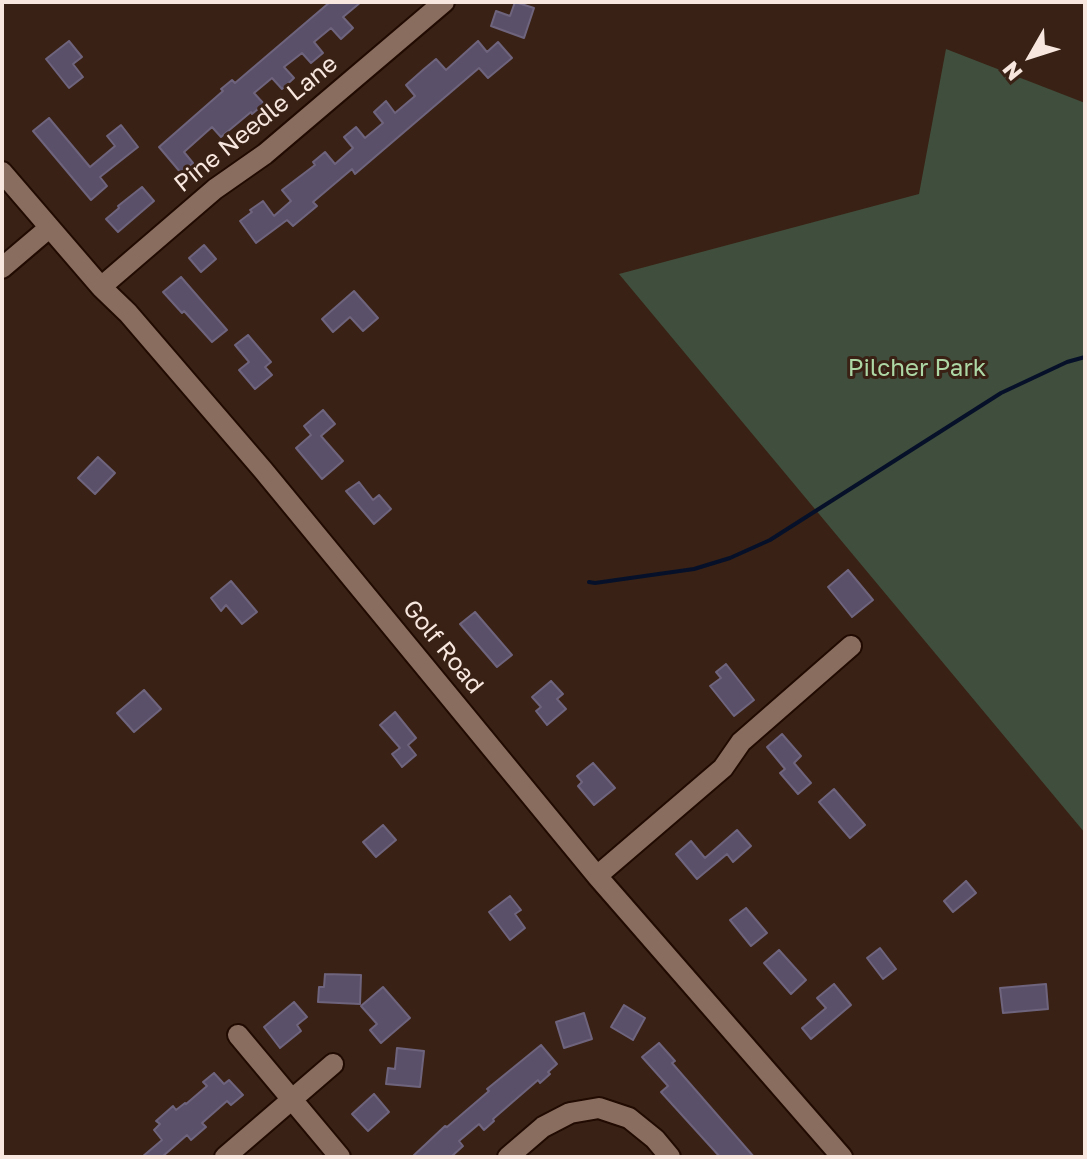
<!DOCTYPE html>
<html>
<head>
<meta charset="utf-8">
<style>
	body { margin:0 }
	#map { position:relative; width:1087px; height:1159px; overflow:hidden; background:#392215; font-family:"Golos Text",sans-serif }
	canvas { display:block }
	.frame { position:absolute; inset:0; border:4px solid #f8e7df; pointer-events:none }
	.north { position:absolute; left:991px; top:16px; width:80px; height:80px; -webkit-text-stroke:6px #392215; paint-order:stroke; rotate:231deg; font-size:22px; font-weight:700; line-height:32px; text-align:center; color:#f8e7df }
	.north::after { content:''; display:block; margin:auto; width:28px; height:36px; background:#f8e7df; clip-path:polygon(50% 0,100% 100%,50% 72%,0 100%) }
</style>
</head>
<body>
<div id="map">
<canvas width="1087" height="1159"></canvas>
<div class="frame"></div>
<div class="north">N</div>
</div>
<script>
const ctx = document.querySelector('canvas').getContext('2d');
ctx.lineJoin = 'round';
function paint(path, color) { ctx.fillStyle = color; ctx.fill(path, 'evenodd'); }
const shape = rows => new Path2D(rows.map(r => 'M' + r).join(''));
function trace(path, color, width, dash) { ctx.strokeStyle = color; ctx.lineWidth = width; ctx.lineCap = dash ? 'butt' : 'round'; ctx.setLineDash(dash || []); ctx.stroke(path); }
function write(font, color, halo, rows, align = 'center') {
  ctx.font = font + ' "Golos Text",sans-serif'; ctx.lineWidth = 6; ctx.setLineDash([]); ctx.textBaseline = 'middle'; ctx.strokeStyle = halo; ctx.fillStyle = color; for (const [text, x, y, turn = 0] of rows) {
    ctx.save(); ctx.translate(x, y); ctx.rotate((+turn || 0) * Math.PI / 180); ctx.textAlign = isNaN(turn) ? turn : align; if (halo) ctx.strokeText(text, 0, 0); ctx.fillText(text, 0, 0); ctx.restore();
  }
}
const green = shape([
	[946,49,1085,103,1085,833,619,274,919,194]
]);
const stream = shape([
	[589,582,595,583,694,569,730,558,770,540,1001,393,1067,362,1085,357]
]);
const building = shape([
	[330,2,361,2,343,17,353,28,341,39,331,28,314,42,323,53,311,63,302,53,284,67,294,78,282,89,272,78,254,93,264,104,252,114,251,112,221,137,212,127,184,152,193,163,181,173,159,147,223,91,221,89,232,80,235,83,330,2],
	[515,2,534,8,524,38,491,26,496,11,510,16,515,2],
	[69,41,82,57,73,64,83,77,69,88,46,59,69,41],
	[478,41,487,52,498,42,512,58,488,78,479,68,355,174,352,169,313,202,317,206,293,226,287,220,256,243,240,221,252,212,250,210,263,201,274,216,291,201,282,190,315,165,313,162,325,152,335,164,353,148,344,137,356,127,365,138,383,123,374,112,386,101,395,113,415,96,406,85,424,69,436,59,446,70,478,41],
	[49,118,90,167,115,146,107,136,121,125,138,147,100,177,107,186,91,200,33,131,49,118],
	[142,187,154,201,118,232,106,219,119,208,118,206,142,187],
	[204,245,216,259,201,272,189,258,204,245],
	[181,277,227,330,212,342,184,311,182,313,163,292,181,277],
	[354,291,378,318,363,331,350,317,333,332,322,319,354,291],
	[248,335,271,362,265,367,272,375,255,389,239,370,249,362,235,345,248,335],
	[323,410,335,424,321,436,343,461,322,479,296,448,311,435,304,426,323,410],
	[98,457,115,473,95,494,78,478,98,457],
	[359,482,373,500,379,495,391,509,374,524,346,491,359,482],
	[848,570,873,600,852,617,828,587,848,570],
	[231,581,257,612,242,624,226,605,221,611,211,598,231,581],
	[475,612,512,655,497,667,460,624,475,612],
	[726,664,754,700,734,716,710,686,721,678,716,672,726,664],
	[551,681,563,694,557,699,566,709,547,725,536,711,541,707,532,697,551,681],
	[144,690,161,709,134,732,117,713,144,690],
	[395,712,416,738,408,745,416,755,402,767,392,754,400,748,380,725,395,712],
	[782,734,801,756,794,763,811,783,798,794,780,773,785,769,767,747,782,734],
	[593,763,615,788,594,805,578,786,582,782,577,776,593,763],
	[834,789,865,825,850,838,819,802,834,789],
	[383,825,396,840,376,857,363,842,383,825],
	[737,830,751,846,733,862,727,854,697,879,676,854,691,841,705,858,737,830],
	[966,881,976,893,953,912,944,901,966,881],
	[510,896,521,910,515,914,525,928,510,940,489,912,510,896],
	[746,908,767,933,751,946,730,920,746,908],
	[880,948,896,969,883,979,867,958,880,948],
	[779,950,806,980,791,994,764,963,779,950],
	[325,974,361,975,360,1004,318,1002,319,987,324,987,325,974],
	[834,984,851,1005,811,1039,802,1028,826,1008,817,998,834,984],
	[1046,984,1048,1009,1003,1013,1000,988,1046,984],
	[383,987,410,1018,381,1043,370,1030,377,1024,361,1006,383,987],
	[294,1002,307,1017,297,1025,301,1031,280,1048,264,1027,294,1002],
	[624,1005,645,1018,633,1040,611,1027,624,1005],
	[584,1013,592,1039,564,1048,556,1022,584,1013],
	[659,1043,675,1061,672,1063,754,1157,720,1157,661,1092,668,1086,642,1057,659,1043],
	[541,1045,557,1064,548,1072,550,1074,540,1083,538,1080,493,1119,494,1121,484,1130,479,1124,459,1141,463,1146,451,1157,412,1157,445,1126,447,1127,489,1091,487,1089,541,1045],
	[397,1048,424,1051,420,1087,386,1084,388,1068,395,1069,397,1048],
	[214,1073,224,1084,229,1080,243,1095,231,1105,227,1101,202,1123,206,1127,191,1140,187,1135,162,1157,142,1157,162,1140,154,1130,160,1124,156,1121,173,1106,176,1110,185,1103,186,1104,207,1086,203,1082,214,1073],
	[374,1094,389,1112,368,1131,352,1114,374,1094]
]);
const minor = shape([
	[2,172,101,287,128,313,263,470,597,876,842,1157],
	[2,268,49,228],
	[101,287,215,189,265,154,444,2],
	[597,876,723,768,741,742,851,646],
	[238,1035,340,1157],
	[225,1157,333,1064],
	[508,1157,543,1127,570,1113,599,1108,629,1118,655,1139,670,1157]
]);
const streetNames = [
	["Pine Needle Lane",256,124,-39],
	["Golf Road",443,647,51]
];
const parkNames = [
	["Pilcher Park",917,368]
];
paint(green, '#404f3d');
trace(stream, '#061129', 4);
paint(building, '#5b5069');
trace(building, '#6f647e', 2);
trace(minor, '#200a01', 24);
trace(minor, '#896d5e', 20);
write('24px', '#f8e7df', '#392215', streetNames);
write('24px', '#add7a5', '#392215', parkNames);
</script>
</body>
</html>
